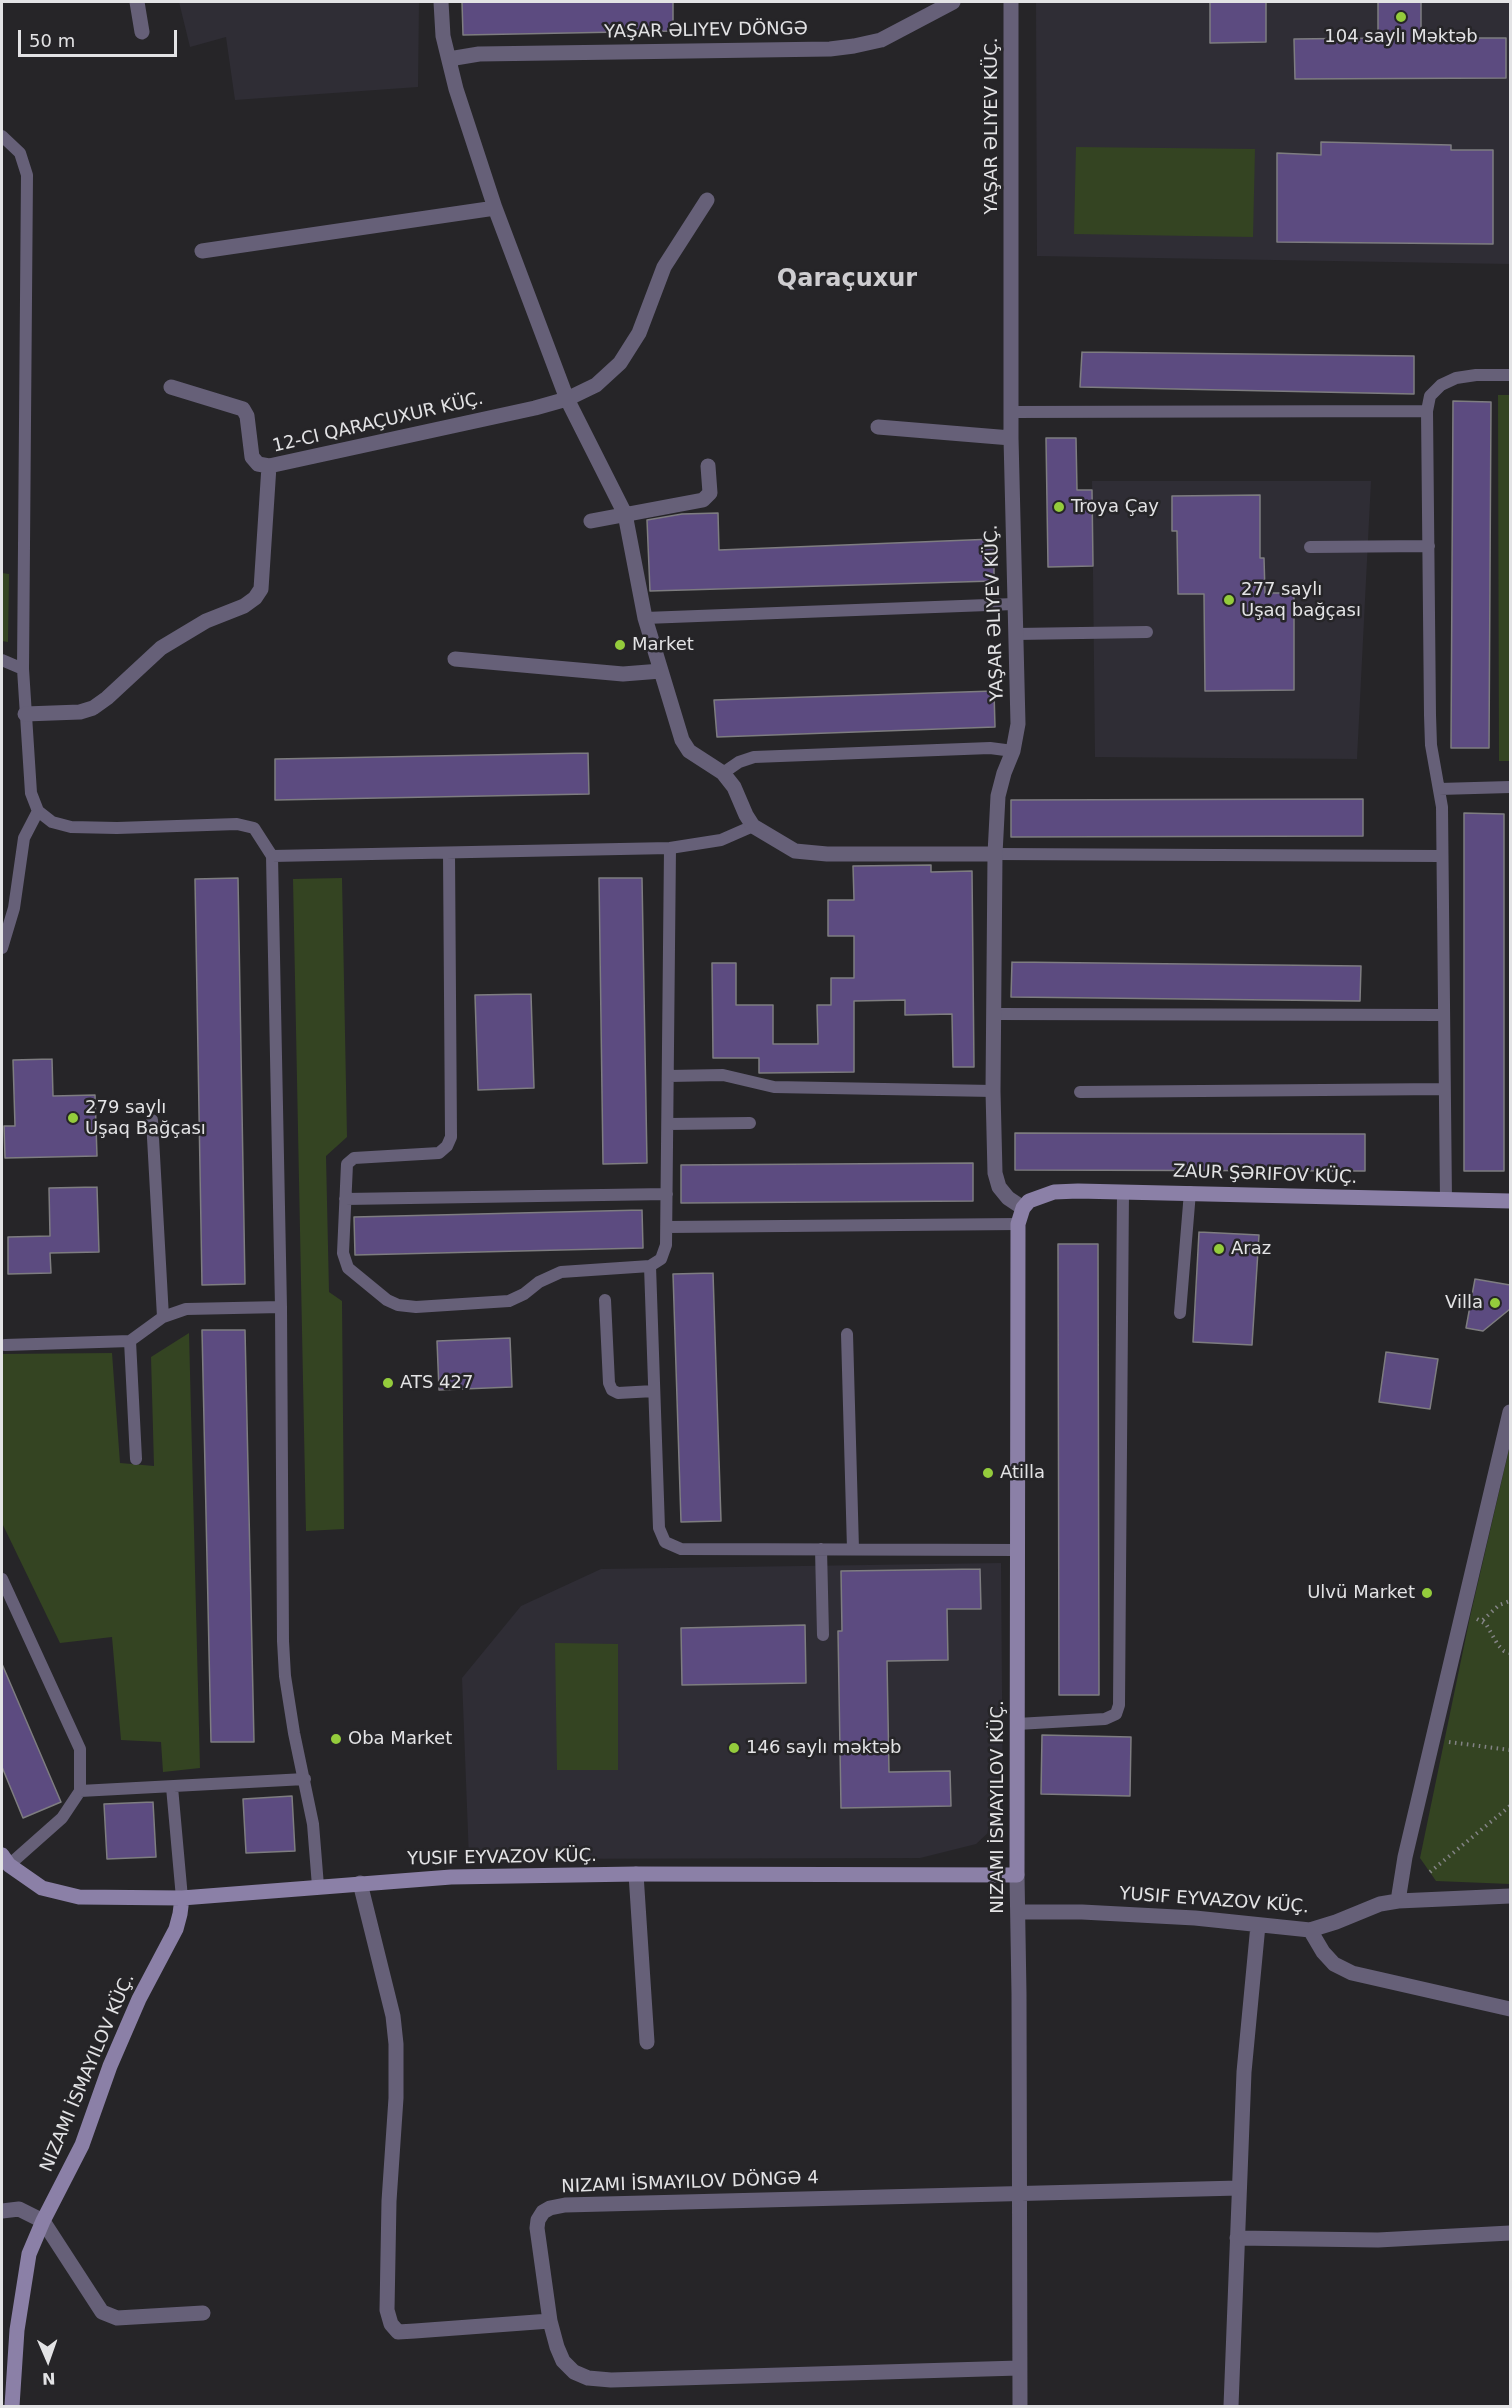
<!DOCTYPE html>
<html>
<head>
<meta charset="utf-8">
<style>
	body { margin:0 }
	#map { position:relative; width:1512px; height:2408px; overflow:hidden; background:#262528; font-family:"DejaVu Sans",sans-serif }
	canvas { display:block }
	.frame { position:absolute; inset:0; border:3px solid #e3e3e5; pointer-events:none }
	.north { position:absolute; left:18px; top:2330px; width:60px; height:60px; -webkit-text-stroke:4px #262528; paint-order:stroke; rotate:178deg; font-size:16px; font-weight:700; line-height:24px; text-align:center; color:#e3e3e5 }
	.north::after { content:''; display:block; margin:auto; width:21px; height:27px; background:#e3e3e5; clip-path:polygon(50% 0,100% 100%,50% 72%,0 100%) }
	.scale { position:absolute; left:18px; top:30px; width:159px; height:27px; box-sizing:border-box; border:3px solid #e3e3e5; border-top:0; padding-left:8px; font-size:18px; line-height:21px; white-space:nowrap; color:#e3e3e5; -webkit-text-stroke:4px #262528; paint-order:stroke }
</style>
</head>
<body>
<div id="map">
<canvas width="1512" height="2408"></canvas>
<div class="frame"></div>
<div class="north">N</div>
<div class="scale">50 m</div>
</div>
<script>
const ctx = document.querySelector('canvas').getContext('2d');
ctx.lineJoin = 'round';
function paint(path, color) { ctx.fillStyle = color; ctx.fill(path, 'evenodd'); }
const shape = rows => new Path2D(rows.map(r => 'M' + r).join(''));
function trace(path, color, width, dash) { ctx.strokeStyle = color; ctx.lineWidth = width; ctx.lineCap = dash ? 'butt' : 'round'; ctx.setLineDash(dash || []); ctx.stroke(path); }
function write(font, color, halo, rows, align = 'center') {
  ctx.font = font + ' "DejaVu Sans",sans-serif'; ctx.lineWidth = 5; ctx.setLineDash([]); ctx.textBaseline = 'middle'; ctx.strokeStyle = halo; ctx.fillStyle = color; for (const [text, x, y, turn = 0] of rows) {
    ctx.save(); ctx.translate(x, y); ctx.rotate((+turn || 0) * Math.PI / 180); ctx.textAlign = isNaN(turn) ? turn : align; if (halo) ctx.strokeText(text, 0, 0); ctx.fillText(text, 0, 0); ctx.restore();
  }
}
const built = shape([
	[179,2,419,2,418,87,235,100,226,37,190,47],
	[1036,2,1510,2,1510,264,1037,256],
	[1092,481,1371,481,1357,759,1095,757],
	[1001,1563,1003,1819,976,1844,920,1858,469,1859,462,1678,521,1606,601,1569]
]);
const green = shape([
	[1076,147,1255,149,1253,237,1074,234],
	[1498,395,1510,395,1510,761,1499,761],
	[2,573,9,574,8,642,2,641],
	[342,878,347,1137,326,1156,329,1292,342,1301,344,1529,306,1531,293,879],
	[189,1333,200,1768,163,1772,161,1742,121,1740,112,1637,60,1643,2,1523,2,1354,112,1353,120,1463,154,1466,151,1357],
	[1510,1445,1510,1884,1436,1881,1420,1858,1470,1617],
	[555,1643,618,1644,618,1770,557,1770]
]);
const building = shape([
	[462,2,673,2,673,31,463,35,462,2],
	[1210,2,1266,2,1266,42,1210,43,1210,2],
	[1378,2,1421,2,1421,38,1506,38,1506,78,1295,79,1294,39,1378,38,1378,2],
	[1321,142,1451,145,1451,150,1493,150,1493,244,1277,242,1277,153,1321,155,1321,142],
	[1082,352,1414,356,1414,394,1080,387,1082,352],
	[1453,401,1491,402,1489,748,1451,748,1453,401],
	[1046,438,1076,438,1077,490,1092,490,1093,566,1048,567,1046,438],
	[1260,495,1260,558,1264,558,1265,593,1294,593,1294,690,1205,691,1204,594,1178,594,1177,531,1172,531,1172,496,1260,495],
	[718,513,719,550,994,539,994,581,650,591,647,520,682,514,718,513],
	[994,691,995,727,717,737,714,700,994,691],
	[588,753,589,794,275,800,275,759,588,753],
	[1363,799,1363,836,1011,837,1011,800,1363,799],
	[1464,813,1504,814,1504,1171,1464,1171,1464,813],
	[931,865,931,872,972,871,974,1067,953,1067,952,1014,905,1015,905,1000,854,1001,854,1072,759,1073,759,1058,713,1058,712,963,736,963,736,1005,773,1005,773,1044,818,1044,817,1005,831,1005,831,978,854,978,854,936,828,936,828,900,854,900,853,866,931,865],
	[238,878,245,1284,202,1285,195,879,238,878],
	[599,878,642,878,647,1163,603,1164,599,878],
	[1012,962,1361,966,1360,1001,1011,997,1012,962],
	[531,994,534,1088,478,1090,475,995,531,994],
	[52,1059,53,1096,95,1095,97,1156,5,1158,4,1126,15,1126,13,1060,52,1059],
	[1015,1133,1365,1134,1365,1171,1015,1170,1015,1133],
	[973,1163,973,1201,681,1203,681,1165,973,1163],
	[97,1187,99,1252,50,1253,51,1273,8,1274,8,1237,50,1236,49,1188,97,1187],
	[642,1210,643,1248,355,1255,354,1217,642,1210],
	[1199,1232,1259,1235,1252,1345,1193,1342,1199,1232],
	[1058,1244,1098,1244,1099,1695,1059,1695,1058,1244],
	[713,1273,721,1521,681,1522,673,1274,713,1273],
	[1475,1279,1510,1285,1510,1309,1483,1331,1466,1328,1475,1279],
	[202,1330,245,1330,254,1742,211,1742,202,1330],
	[510,1338,512,1387,439,1390,437,1341,510,1338],
	[1386,1352,1438,1359,1430,1409,1379,1402,1386,1352],
	[980,1569,981,1609,947,1609,948,1660,887,1661,889,1772,950,1771,951,1806,841,1808,838,1631,842,1631,841,1571,980,1569],
	[805,1625,806,1683,682,1685,681,1628,805,1625],
	[2,1664,61,1802,23,1818,2,1767,2,1664],
	[1042,1735,1131,1737,1130,1796,1041,1794,1042,1735],
	[292,1796,295,1851,246,1853,243,1799,292,1796],
	[153,1802,156,1857,107,1859,104,1804,153,1802]
]);
const path = shape([
	[1477,1619,1486,1624,1498,1645,1504,1651,1510,1653],
	[1483,1620,1499,1605,1510,1601],
	[1449,1742,1510,1750],
	[1430,1872,1510,1806]
]);
const lane = shape([
	[2,136,20,153,27,175,23,669,31,793,38,811,52,822,71,827,117,828,237,824,254,828,272,856,670,848,721,840,753,826],
	[1427,411,1430,715,1431,745,1442,807,1446,1201],
	[1011,412,1427,411,1430,396,1441,385,1456,378,1476,375,1510,375],
	[1310,547,1429,546],
	[645,618,1014,604],
	[1016,634,1147,632],
	[2,660,23,669],
	[723,773,739,762,754,757,990,748,1013,751],
	[1439,789,1510,787],
	[670,848,666,1245,661,1259,650,1266,659,1528,665,1542,681,1549,1019,1550],
	[449,853,451,1137,447,1146,439,1153,354,1158,347,1164,343,1253,348,1268,387,1300,398,1305,416,1307,509,1301,524,1294,539,1282,561,1272,650,1266],
	[995,854,1441,856],
	[272,856,281,1307,283,1641,285,1676,294,1733,313,1824,318,1886],
	[2,948,14,908,24,838,38,811],
	[995,1014,1443,1015],
	[669,1076,723,1075,774,1087,993,1091],
	[1080,1092,1444,1089],
	[152,1120,163,1317],
	[669,1124,750,1123],
	[345,1199,667,1194],
	[667,1227,1018,1224],
	[605,1300,609,1383,612,1390,618,1393,654,1391],
	[1180,1313,1190,1192],
	[847,1334,853,1549],
	[130,1341,136,1459],
	[5,1345,130,1341,163,1317,186,1309,281,1307],
	[821,1549,823,1635],
	[2,1579,80,1749,80,1791,62,1818,9,1865],
	[1017,1724,1105,1719,1116,1714,1119,1705,1123,1191],
	[172,1787,182,1898],
	[80,1791,305,1779]
]);
const street = shape([
	[137,2,142,32],
	[441,2,443,36,456,89,495,208,567,399,625,514,645,618,682,740,689,751,723,773,734,787,746,815,753,826,795,851,827,854,995,854],
	[1011,2,1011,438,1018,724,1013,751,1004,773,998,796,995,854,993,1091,995,1173,999,1187,1008,1198,1023,1208],
	[449,59,479,54,830,49,854,46,881,40,953,2],
	[202,251,495,208],
	[171,387,243,409,247,416,252,457,258,464,269,466],
	[878,427,1011,438],
	[591,521,703,500,710,493,708,466],
	[455,659,623,674,661,671],
	[25,714,80,712,93,708,107,698,161,648,206,621,244,606,255,598,261,589,269,466,535,408,567,399,596,385,620,363,639,333,664,267,707,200],
	[636,1874,647,2042],
	[1017,1875,1019,1994,1020,2406],
	[360,1883,393,2016,396,2044,396,2098,389,2201,387,2310,391,2324,398,2332,415,2331,550,2321],
	[1398,1901,1405,1857,1510,1412],
	[1018,1912,1082,1912,1195,1918,1310,1930,1336,1922,1380,1904,1398,1901,1510,1896],
	[1310,1930,1323,1952,1334,1964,1352,1973,1510,2009],
	[2,2211,19,2209,43,2221,102,2312,117,2318,203,2313],
	[1237,2238,1378,2240,1510,2233],
	[1019,2368,611,2380,588,2378,574,2372,563,2361,557,2347,550,2321,537,2228,538,2220,543,2212,550,2208,565,2205,1239,2188],
	[1231,2406,1244,2072,1258,1925]
]);
const secondary = shape([
	[2,1855,9,1865,42,1888,79,1897,182,1898,451,1877,636,1874,1017,1875,1018,1224,1023,1208,1029,1201,1054,1192,1078,1191,1510,1201],
	[12,2406,17,2330,29,2254,43,2221,82,2145,110,2066,139,1999,176,1929,180,1914,182,1898]
]);
const markers = [
	[1401,17,6,"#94cc3c"],
	[1059,507,6,"#94cc3c"],
	[1229,600,6,"#94cc3c"],
	[620,645,6,"#94cc3c"],
	[73,1118,6,"#94cc3c"],
	[1219,1249,6,"#94cc3c"],
	[1495,1303,6,"#94cc3c"],
	[388,1383,6,"#94cc3c"],
	[988,1473,6,"#94cc3c"],
	[1427,1593,6,"#94cc3c"],
	[336,1739,6,"#94cc3c"],
	[734,1748,6,"#94cc3c"]
];
const streetNames = [
	["YAŞAR ƏLIYEV DÖNGƏ",706,31,-1],
	["YAŞAR ƏLIYEV KÜÇ.",992,126,-90],
	["12-CI QARAÇUXUR KÜÇ.",378,423,-13],
	["YAŞAR ƏLIYEV KÜÇ.",995,613,-92],
	["ZAUR ŞƏRIFOV KÜÇ.",1265,1175,2],
	["NIZAMI İSMAYILOV KÜÇ.",998,1807,-90],
	["YUSIF EYVAZOV KÜÇ.",502,1858,-1],
	["YUSIF EYVAZOV KÜÇ.",1214,1901,4],
	["NIZAMI İSMAYILOV KÜÇ.",88,2073,-67],
	["NIZAMI İSMAYILOV DÖNGƏ 4",690,2183,-2]
];
const poiNames = [
	["104 saylı Məktəb",1401,37,"center"],
	["Troya Çay",1071,507],
	["277 saylı",1241,590],
	["Uşaq bağçası",1241,611],
	["Market",632,645],
	["279 saylı",85,1108],
	["Uşaq Bağçası",85,1129],
	["Araz",1231,1249],
	["Villa",1483,1303,"right"],
	["ATS 427",400,1383],
	["Atilla",1000,1473],
	["Ulvü Market",1415,1593,"right"],
	["Oba Market",348,1739],
	["146 saylı məktəb",746,1748]
];
const districtNames = [
	["Qaraçuxur",847,280]
];
paint(built, '#2f2d35');
paint(green, '#344422');
paint(building, '#5c4b80');
trace(building, '#7e7d80', 1.5);
trace(path, '#838385', 4, [1.5, 4.5]);
trace(lane, '#666078', 12);
trace(street, '#666078', 15);
trace(secondary, '#8b80a7', 15);
for (const [x, y, r, color] of markers) { const dot = new Path2D(); dot.arc(x, y, r, 0, 2 * Math.PI); ctx.fillStyle = color; ctx.fill(dot); trace(dot, '#262528', 2); }
write('18px', '#e3e3e5', '#262528', streetNames);
write('18px', '#e3e3e5', '#262528', poiNames, 'left');
write('bold 24px', '#cecdd0', '#262528', districtNames);
</script>
</body>
</html>
